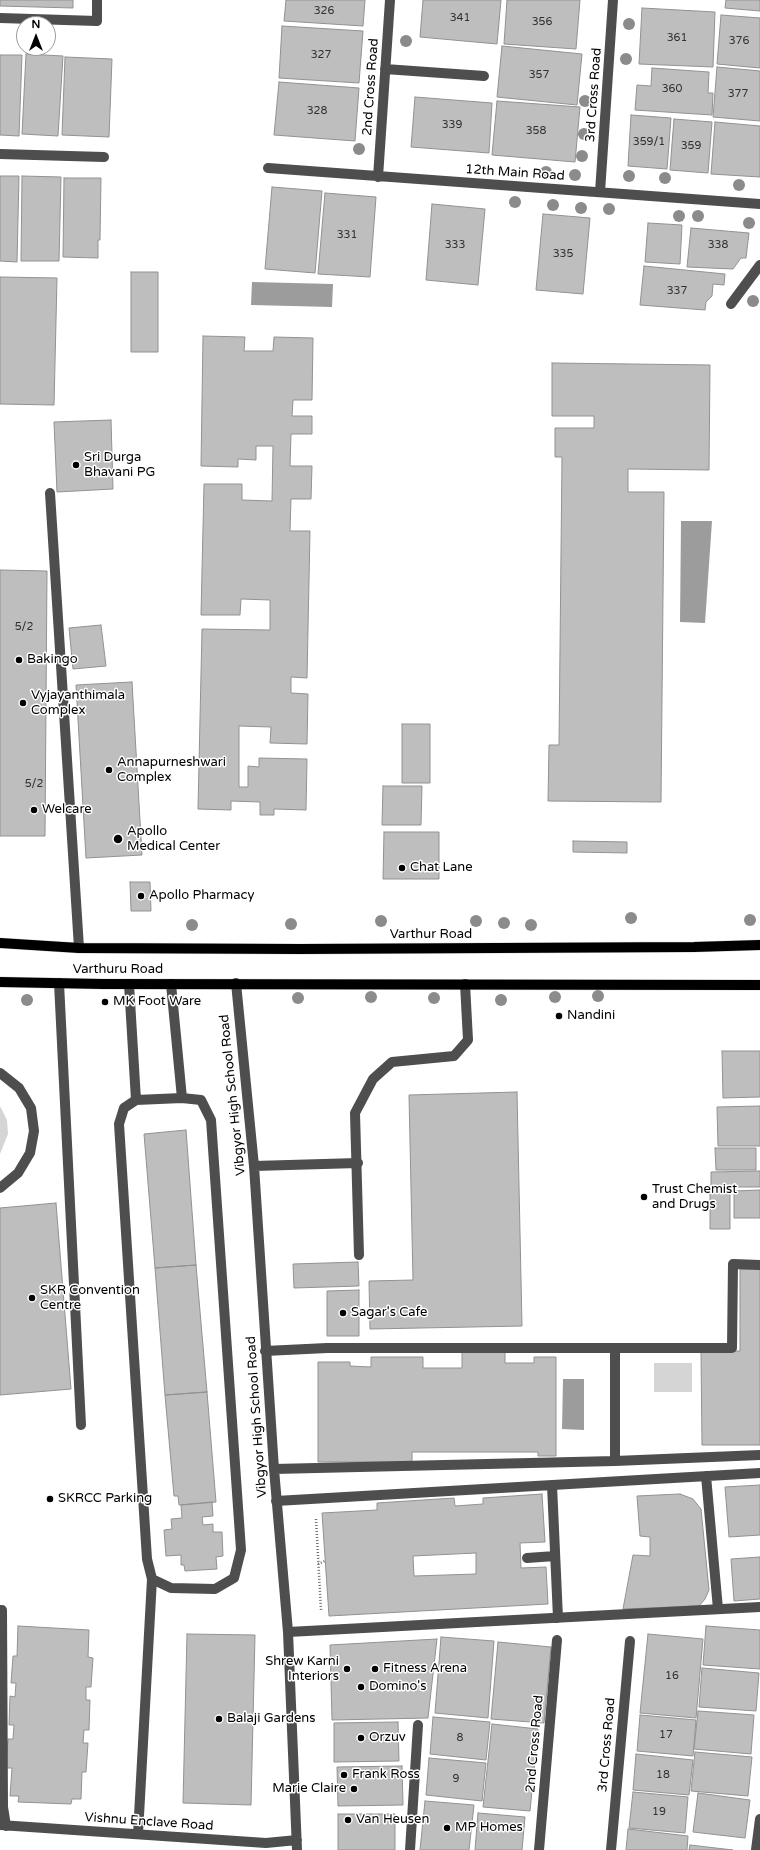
<!DOCTYPE html>
<html>
<head>
<meta charset="utf-8">
<style>
	body { margin:0 }
	#map { position:relative; width:760px; height:1850px; overflow:hidden; background:#fff; font-family:"Varela Round",sans-serif }
	canvas { display:block }
	.north { position:absolute; left:16px; top:16px; width:40px; height:40px; box-sizing:border-box; background:#fff; border:1px solid #999; border-radius:50%; rotate:0deg; font-size:11px; font-weight:700; line-height:16px; text-align:center; color:#000 }
	.north::after { content:''; display:block; margin:auto; width:14px; height:18px; background:#000; clip-path:polygon(50% 0,100% 100%,50% 72%,0 100%) }
</style>
</head>
<body>
<div id="map">
<canvas width="760" height="1850"></canvas>
<div class="north">N</div>
</div>
<script>
const ctx = document.querySelector('canvas').getContext('2d');
ctx.lineJoin = 'round';
function paint(path, color) { ctx.fillStyle = color; ctx.fill(path, 'evenodd'); }
const shape = rows => new Path2D(rows.map(r => 'M' + r).join(''));
function trace(path, color, width, dash) { ctx.strokeStyle = color; ctx.lineWidth = width; ctx.lineCap = dash ? 'butt' : 'round'; ctx.setLineDash(dash || []); ctx.stroke(path); }
function write(font, color, halo, rows, align = 'center') {
  ctx.font = font + ' "Varela Round",sans-serif'; ctx.lineWidth = 3; ctx.setLineDash([]); ctx.textBaseline = 'middle'; ctx.strokeStyle = halo; ctx.fillStyle = color; for (const [text, x, y, turn = 0] of rows) {
    ctx.save(); ctx.translate(x, y); ctx.rotate((+turn || 0) * Math.PI / 180); ctx.textAlign = isNaN(turn) ? turn : align; if (halo) ctx.strokeText(text, 0, 0); ctx.fillText(text, 0, 0); ctx.restore();
  }
}
const green = shape([
	[0,1106,7,1120,8,1134,0,1154],
	[654,1363,692,1363,692,1392,654,1392]
]);
const water = shape([
	[252,282,333,284,332,307,251,305],
	[681,521,712,521,705,623,680,622],
	[563,1379,584,1379,584,1430,562,1429]
]);
const building = shape([
	[0,0,73,0,73,8,0,6,0,0],
	[286,0,365,0,363,26,284,21,286,0],
	[423,0,501,0,497,44,420,37,423,0],
	[507,0,580,0,576,49,504,44,507,0],
	[726,0,760,0,760,11,725,8,726,0],
	[642,8,715,12,713,67,639,64,642,8],
	[721,15,760,18,760,68,717,64,721,15],
	[282,26,363,31,359,83,279,78,282,26],
	[502,46,582,54,577,105,497,97,502,46],
	[26,54,63,56,58,136,22,134,26,54],
	[0,55,22,55,19,136,0,135,0,55],
	[65,57,112,59,109,137,62,135,65,57],
	[717,67,760,71,760,121,713,117,717,67],
	[652,68,709,72,708,93,713,93,712,115,635,110,637,85,651,86,652,68],
	[279,82,359,88,355,141,274,135,279,82],
	[415,97,492,103,489,153,411,147,415,97],
	[497,101,580,107,575,162,492,155,497,101],
	[631,115,671,118,667,169,628,166,631,115],
	[674,119,712,122,708,173,670,170,674,119],
	[715,122,760,126,760,177,711,174,715,122],
	[0,176,19,176,17,262,0,261,0,176],
	[22,176,61,177,59,261,21,261,22,176],
	[64,178,101,178,100,240,98,240,98,258,63,257,64,178],
	[272,187,322,191,315,273,265,269,272,187],
	[325,193,376,197,370,277,318,274,325,193],
	[432,204,485,209,478,285,426,280,432,204],
	[543,214,590,218,583,294,536,290,543,214],
	[648,223,682,225,680,264,645,262,648,223],
	[691,228,749,233,746,258,741,258,733,269,687,267,691,228],
	[644,266,725,274,724,285,713,284,712,296,706,302,705,310,640,305,644,266],
	[131,272,158,272,158,352,131,352,131,272],
	[0,277,57,278,54,405,0,404,0,277],
	[203,336,245,337,244,351,273,351,274,337,313,338,312,400,293,400,292,416,312,416,312,434,291,434,290,466,312,466,311,499,291,499,290,531,310,531,307,678,291,677,291,693,308,694,307,744,270,743,271,727,239,726,239,787,248,787,248,766,259,767,259,758,307,759,306,810,274,809,274,815,260,815,260,802,231,801,231,810,198,809,202,629,270,630,270,600,241,599,240,615,201,615,204,484,242,484,242,500,272,501,273,446,256,446,256,460,238,459,238,467,201,466,203,336],
	[552,363,710,365,709,470,628,469,628,492,664,492,661,802,548,801,549,745,559,745,562,457,555,457,555,428,594,428,594,416,552,416,552,363],
	[111,420,113,489,57,492,54,422,111,420],
	[0,570,47,571,45,836,0,836,0,570],
	[101,625,106,666,73,669,69,628,101,625],
	[132,682,142,855,86,858,76,685,132,682],
	[402,724,430,724,430,783,402,783,402,724],
	[383,786,422,786,421,825,382,825,383,786],
	[384,832,439,832,439,879,383,879,384,832],
	[573,841,627,842,627,853,573,852,573,841],
	[130,882,150,882,151,911,131,911,130,882],
	[722,1051,760,1051,760,1097,723,1098,722,1051],
	[517,1092,522,1326,370,1329,369,1281,413,1280,409,1095,517,1092],
	[760,1106,760,1146,718,1146,717,1107,760,1106],
	[186,1130,196,1265,155,1268,144,1134,186,1130],
	[715,1148,756,1148,756,1170,716,1170,715,1148],
	[760,1171,760,1187,711,1187,711,1172,760,1171],
	[710,1188,730,1188,730,1229,710,1229,710,1188],
	[760,1190,760,1218,734,1218,734,1191,760,1190],
	[56,1203,71,1389,0,1395,0,1208,56,1203],
	[358,1262,359,1286,294,1288,293,1264,358,1262],
	[196,1265,207,1392,165,1395,155,1268,196,1265],
	[740,1269,760,1269,760,1445,702,1445,701,1351,740,1351,740,1269],
	[359,1290,359,1336,327,1336,327,1291,359,1290],
	[462,1352,505,1352,505,1363,534,1363,534,1357,556,1357,556,1456,538,1456,538,1452,412,1452,412,1462,318,1462,318,1362,350,1362,350,1366,371,1367,371,1357,423,1357,423,1368,462,1368,462,1352],
	[207,1392,216,1502,179,1505,178,1496,174,1496,165,1395,207,1392],
	[760,1485,760,1535,729,1537,725,1487,760,1485],
	[542,1494,545,1542,520,1543,521,1568,546,1567,548,1604,329,1616,322,1513,377,1510,377,1503,454,1498,455,1506,483,1504,483,1498,542,1494],
	[476,1553,476,1574,414,1576,413,1556,476,1553],
	[680,1494,693,1499,701,1509,709,1590,705,1599,699,1606,623,1609,633,1555,650,1556,650,1537,640,1536,637,1496,680,1494],
	[212,1502,213,1516,202,1517,203,1525,213,1524,213,1532,222,1532,223,1556,216,1557,217,1569,185,1571,184,1565,181,1565,181,1555,166,1556,164,1530,172,1529,171,1519,182,1518,181,1505,212,1502],
	[760,1557,760,1599,734,1601,731,1559,760,1557],
	[18,1626,89,1630,88,1657,93,1658,91,1687,86,1687,86,1700,90,1700,89,1730,84,1730,83,1743,88,1743,86,1772,82,1772,81,1799,72,1799,71,1804,18,1802,19,1796,10,1796,12,1768,6,1768,8,1739,13,1739,14,1725,9,1725,10,1696,15,1697,16,1683,11,1683,13,1656,17,1656,18,1626],
	[706,1626,760,1630,760,1669,703,1665,706,1626],
	[187,1634,255,1635,251,1805,183,1803,187,1634],
	[648,1634,703,1639,696,1718,640,1713,648,1634],
	[441,1637,494,1641,488,1718,435,1713,441,1637],
	[437,1639,428,1718,332,1720,330,1645,437,1639],
	[498,1642,551,1647,544,1723,491,1719,498,1642],
	[702,1668,759,1673,756,1711,699,1707,702,1668],
	[698,1711,754,1715,751,1754,694,1749,698,1711],
	[640,1715,696,1720,693,1756,637,1751,640,1715],
	[433,1717,490,1722,486,1760,430,1754,433,1717],
	[398,1722,399,1761,334,1762,334,1723,398,1722],
	[492,1724,538,1729,530,1811,483,1807,492,1724],
	[695,1752,752,1757,748,1796,691,1791,695,1752],
	[636,1754,693,1760,689,1795,633,1790,636,1754],
	[429,1758,486,1763,482,1801,426,1795,429,1758],
	[402,1766,403,1805,338,1806,337,1767,402,1766],
	[633,1792,688,1797,685,1833,629,1828,633,1792],
	[698,1793,750,1800,745,1838,693,1832,698,1793],
	[425,1801,474,1805,469,1850,420,1850,425,1801],
	[478,1813,525,1817,522,1850,475,1850,478,1813],
	[338,1814,395,1814,395,1850,338,1850,338,1814],
	[628,1829,688,1836,687,1850,626,1850,628,1829],
	[690,1845,733,1850,689,1850,690,1845]
]);
const path = shape([
	[316,1519,321,1610],
	[318,1564,325,1561]
]);
const minor = shape([
	[0,18,97,21,97,0],
	[385,69,484,76],
	[0,154,104,157],
	[268,168,760,204],
	[378,177,390,0],
	[600,192,613,0],
	[731,304,760,265],
	[50,493,79,948],
	[59,983,81,1425],
	[236,983,254,1166,274,1469,288,1632,297,1850],
	[129,984,136,1100],
	[171,984,182,1098],
	[0,1073,19,1088,31,1108,34,1131,30,1153,18,1173,0,1188],
	[254,1166,358,1163],
	[359,1255,355,1113,373,1079,392,1062,454,1056,468,1040,465,984],
	[615,1348,732,1348,733,1264,760,1265],
	[265,1351,327,1348,615,1348,615,1461,274,1469],
	[615,1461,760,1455],
	[706,1476,718,1609],
	[552,1485,558,1618],
	[276,1501,760,1473],
	[527,1558,555,1556],
	[0,1610,2,1610,3,1807,6,1826],
	[288,1632,760,1607],
	[0,1825,266,1843,297,1840],
	[138,1834,152,1579,147,1559,119,1124,124,1108,136,1100,182,1098,201,1100,211,1120,241,1550,234,1578,215,1589,171,1588,152,1579],
	[410,1850,418,1725],
	[539,1850,557,1640],
	[611,1850,630,1641],
	[756,1850,760,1819]
]);
const major = shape([
	[0,943,79,948,300,949,694,947,760,945],
	[0,982,102,984,760,985]
]);
const trees = [
	[629,24],
	[406,41],
	[626,59],
	[585,101],
	[584,134],
	[359,149],
	[582,156],
	[546,172],
	[575,175],
	[629,176],
	[665,178],
	[739,185],
	[515,202],
	[553,205],
	[581,208],
	[609,209],
	[679,216],
	[698,216],
	[749,223],
	[753,301],
	[631,918],
	[750,920],
	[381,921],
	[476,921],
	[504,923],
	[291,924],
	[192,925],
	[531,925],
	[598,996],
	[371,997],
	[555,997],
	[298,998],
	[434,998],
	[27,1000],
	[501,1000]
];
const markers = [
	[76,465,4,"#000"],
	[19,660,4,"#000"],
	[23,703,4,"#000"],
	[109,770,4,"#000"],
	[34,810,4,"#000"],
	[118,839,5,"#000"],
	[402,868,4,"#000"],
	[141,896,4,"#000"],
	[105,1002,4,"#000"],
	[559,1016,4,"#000"],
	[644,1197,4,"#000"],
	[32,1298,4,"#000"],
	[343,1313,4,"#000"],
	[50,1499,4,"#000"],
	[347,1669,4,"#000"],
	[375,1669,4,"#000"],
	[361,1687,4,"#000"],
	[219,1719,4,"#000"],
	[361,1738,4,"#000"],
	[344,1775,4,"#000"],
	[354,1789,4,"#000"],
	[348,1820,4,"#000"],
	[447,1828,4,"#000"]
];
const numberNames = [
	["326",324,11],
	["341",460,18],
	["356",542,22],
	["361",677,38],
	["376",739,41],
	["327",321,55],
	["357",539,75],
	["360",672,89],
	["377",738,94],
	["328",317,111],
	["339",452,125],
	["358",536,131],
	["359/1",649,142],
	["359",691,146],
	["331",347,235],
	["333",455,245],
	["338",718,245],
	["335",563,254],
	["337",677,291],
	["5/2",24,627],
	["5/2",34,784],
	["16",672,1676],
	["17",666,1735],
	["8",460,1738],
	["18",663,1775],
	["9",456,1779],
	["19",659,1812]
];
const streetNames = [
	["2nd Cross Road",371,87,-86],
	["3rd Cross Road",594,95,-86],
	["12th Main Road",515,173,4],
	["Varthur Road",431,935],
	["Varthuru Road",118,970],
	["Vibgyor High School Road",233,1095,-96],
	["Vibgyor High School Road",257,1417,-94],
	["2nd Cross Road",535,1744,-85],
	["3rd Cross Road",607,1745,-85],
	["Vishnu Enclave Road",149,1822,4]
];
const poiNames = [
	["Sri Durga",84,458],
	["Bhavani PG",84,473],
	["Bakingo",27,660],
	["Vyjayanthimala",31,696],
	["Complex",31,711],
	["Annapurneshwari",117,763],
	["Complex",117,778],
	["Welcare",42,810],
	["Apollo",127,832],
	["Medical Center",127,847],
	["Chat Lane",410,868],
	["Apollo Pharmacy",149,896],
	["MK Foot Ware",113,1002],
	["Nandini",567,1016],
	["Trust Chemist",652,1190],
	["and Drugs",652,1205],
	["SKR Convention",40,1291],
	["Centre",40,1306],
	["Sagar's Cafe",351,1313],
	["SKRCC Parking",58,1499],
	["Shrew Karni",339,1662,"right"],
	["Interiors",339,1677,"right"],
	["Fitness Arena",383,1669],
	["Domino's",369,1687],
	["Balaji Gardens",227,1719],
	["Orzuv",369,1738],
	["Frank Ross",352,1775],
	["Marie Claire",346,1789,"right"],
	["Van Heusen",356,1820],
	["MP Homes",455,1828]
];
paint(green, '#d5d5d5');
paint(water, '#9c9c9c');
paint(building, '#bebebe');
trace(building, '#929292', 1);
trace(major, '#dbdbdb', 11);
trace(path, '#707070', 2.5, [1, 2]);
trace(minor, '#4e4e4e', 10);
trace(major, '#000', 10);
ctx.fillStyle = '#8b8b8b';
for (const [x, y] of trees) { ctx.beginPath(); ctx.arc(x, y, 6, 0, 2 * Math.PI); ctx.fill(); }
for (const [x, y, r, color] of markers) { const dot = new Path2D(); dot.arc(x, y, r, 0, 2 * Math.PI); ctx.fillStyle = color; ctx.fill(dot); trace(dot, '#fff', 1.5); }
write('11px', '#303030', null, numberNames);
write('13px', '#000', '#fff', streetNames);
write('13px', '#000', '#fff', poiNames, 'left');
</script>
</body>
</html>
